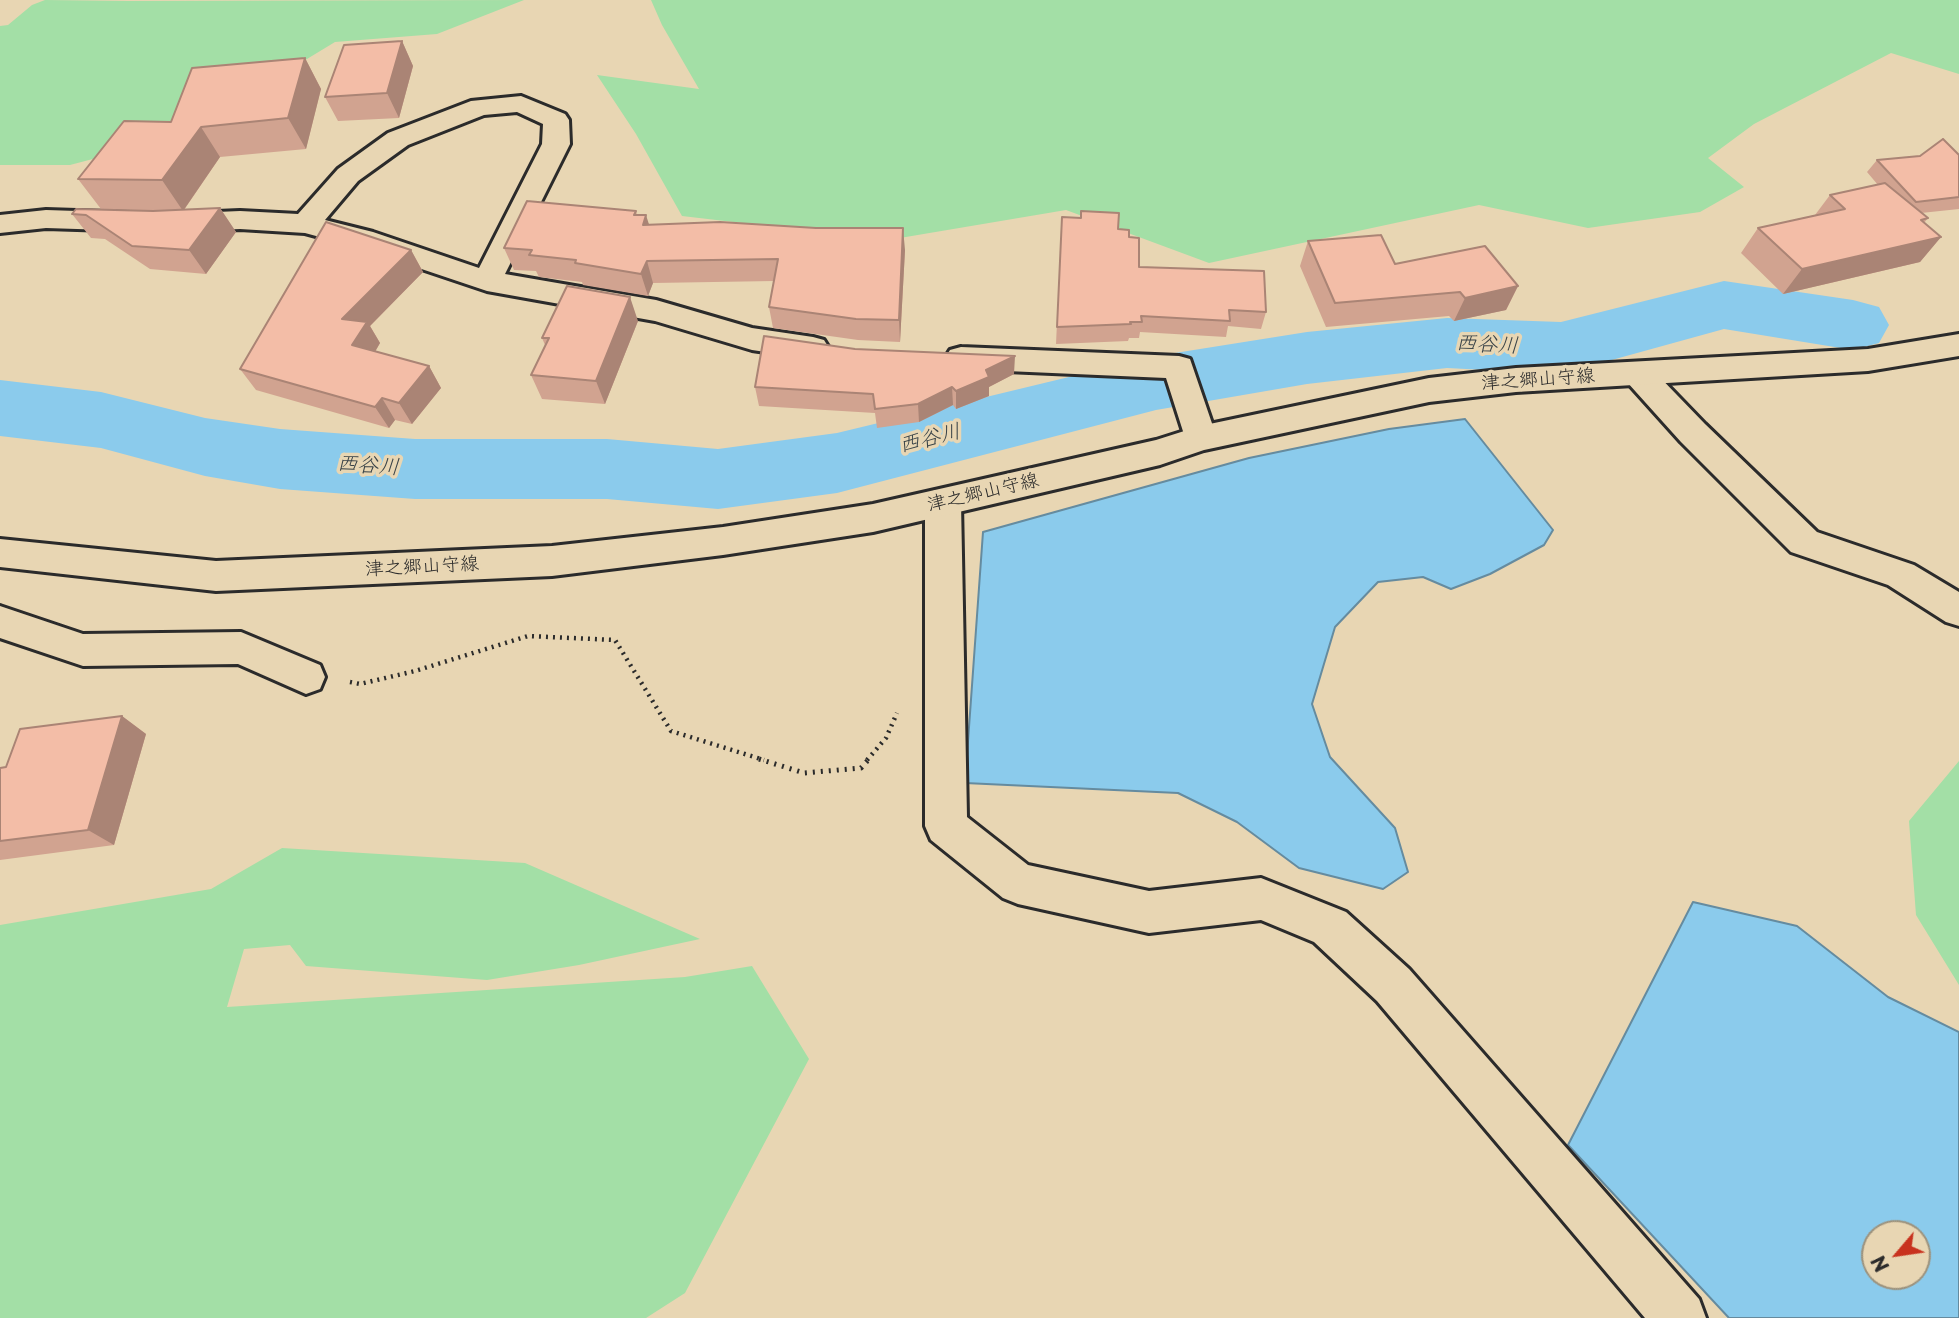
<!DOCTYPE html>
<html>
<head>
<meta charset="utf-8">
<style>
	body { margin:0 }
	#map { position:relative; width:1959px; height:1318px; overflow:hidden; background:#e8d6b3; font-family:"Playpen Sans",sans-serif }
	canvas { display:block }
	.north { position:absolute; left:1861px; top:1220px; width:70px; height:70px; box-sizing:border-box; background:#e8d6b3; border:2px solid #9c927d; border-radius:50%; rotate:241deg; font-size:19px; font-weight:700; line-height:28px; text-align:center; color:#2b2b2b }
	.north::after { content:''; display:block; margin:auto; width:24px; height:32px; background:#c8321e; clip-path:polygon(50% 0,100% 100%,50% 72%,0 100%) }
</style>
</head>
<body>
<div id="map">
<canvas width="1959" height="1318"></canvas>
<div class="north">N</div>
</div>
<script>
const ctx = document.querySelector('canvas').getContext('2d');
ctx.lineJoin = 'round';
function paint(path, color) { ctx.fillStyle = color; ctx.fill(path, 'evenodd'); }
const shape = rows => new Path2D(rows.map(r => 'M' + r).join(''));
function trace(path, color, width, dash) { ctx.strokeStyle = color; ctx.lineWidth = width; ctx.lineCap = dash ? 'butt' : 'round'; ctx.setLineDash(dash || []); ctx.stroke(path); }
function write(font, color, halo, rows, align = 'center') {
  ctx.font = font + ' "Playpen Sans","Klee One",sans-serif'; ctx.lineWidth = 7; ctx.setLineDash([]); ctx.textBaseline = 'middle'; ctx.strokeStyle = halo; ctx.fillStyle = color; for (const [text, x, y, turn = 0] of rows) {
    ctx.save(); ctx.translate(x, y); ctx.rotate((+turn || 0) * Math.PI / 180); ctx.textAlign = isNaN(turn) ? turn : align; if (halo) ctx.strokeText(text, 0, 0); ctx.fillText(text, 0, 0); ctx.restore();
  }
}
const green = shape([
	[45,0,129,1,524,0,437,34,335,42,180,136,70,165,0,165,0,26,8,25,32,5],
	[651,0,1959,0,1959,74,1891,53,1754,124,1708,158,1744,187,1700,212,1588,228,1479,205,1209,263,1066,210,888,240,682,216,636,134,597,75,699,89,662,25],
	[1959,761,1959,985,1916,915,1909,821],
	[282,848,525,863,700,939,579,965,487,980,306,966,290,945,244,949,227,1007,685,977,752,966,809,1059,685,1293,646,1318,0,1318,0,925,211,889]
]);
const water = shape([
	[1465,419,1553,530,1544,545,1490,574,1451,589,1423,577,1378,582,1335,627,1312,704,1330,757,1395,828,1408,872,1383,889,1299,868,1237,822,1178,793,965,783,983,532,1249,458,1389,429,1465,419],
	[1693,902,1797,926,1888,997,1959,1032,1959,1318,1729,1318,1568,1145,1693,902],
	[1917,1234,1917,1276,1875,1276,1875,1234,1917,1234]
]);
const river = shape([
	[1724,281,1853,300,1879,307,1889,325,1879,343,1853,350,1724,329,1561,374,1447,368,1307,384,1156,410,837,493,718,509,607,499,415,499,280,489,205,476,101,448,0,436,0,380,101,392,205,418,280,429,415,439,607,439,718,449,837,433,1156,356,1307,332,1447,318,1561,322,1724,281]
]);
const pathFar1 = shape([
	[350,682,360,684,415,671,528,636,615,640,671,731,764,760],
	[867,760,886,738,897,713]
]);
const path = shape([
	[759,759,804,773,861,768,869,759]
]);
const street = shape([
	[521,96,565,114,569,120,570,144,505,274,656,300,752,328,813,337,824,340,829,348,824,356,813,359,752,350,655,321,487,291,353,246,305,233,240,229,170,232,46,228,0,233,0,215,46,210,170,214,240,211,298,214,338,169,388,133,471,101,521,96],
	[517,112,543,124,542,144,479,268,373,232,325,220,358,181,408,145,484,115,517,112],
	[961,347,1179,356,1190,359,1217,438,1212,447,1200,450,1188,447,1166,378,961,369,950,366,945,358,950,350,961,347],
	[1638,363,1649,366,1705,424,1817,532,1914,565,1959,592,1959,626,1946,622,1888,585,1791,552,1681,442,1627,382,1622,374,1627,366,1638,363],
	[943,489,955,493,961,503,967,817,1028,865,1149,891,1261,878,1346,912,1409,969,1699,1299,1706,1318,1645,1318,1377,1001,1314,942,1261,920,1149,933,1018,904,1003,898,931,840,925,826,925,503,931,493,943,489],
	[0,606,83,634,241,632,320,665,325,677,320,689,306,694,238,664,83,666,0,638,0,606]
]);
const secondary = shape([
	[1959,334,1959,356,1868,371,1516,392,1429,402,1204,450,1160,465,873,532,723,555,552,576,216,591,0,567,0,539,216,561,552,546,723,527,873,504,1156,440,1200,426,1429,378,1516,368,1868,349,1959,334]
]);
const wall = shape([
	[402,41,413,66,399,118,338,121,325,97],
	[305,58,321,89,306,149,220,157,184,210,220,208,236,232,206,274,150,269,105,239,91,238,72,214,168,211,101,209,78,179,171,122],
	[1959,155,1959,209,1921,213,1928,218,1924,223,1941,237,1920,262,1783,294,1741,253,1758,228,1815,215,1830,195,1878,185,1867,172,1877,160],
	[636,211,637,215,649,224,905,250,900,342,858,340,773,328,769,307,774,281,653,283,648,296,583,285,582,282,539,277,536,271,514,270,504,248],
	[1118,229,1129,237,1139,267,1266,312,1261,329,1228,326,1226,337,1140,332,1139,338,1129,338,1128,341,1056,344,1061,234],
	[1308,241,1395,264,1518,286,1506,310,1454,321,1449,316,1326,327,1300,266],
	[411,250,423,272,370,326,380,343,375,352,429,366,441,388,412,424,395,420,389,428,256,390,240,369],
	[638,321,605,404,542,399,531,375,545,345,542,338],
	[1014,374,989,387,989,396,956,409,953,405,919,422,877,428,875,413,759,406,755,387],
	[122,716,146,734,114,845,0,860,0,768,6,767]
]);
const shadedWall = shape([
	[402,41,413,66,399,118,387,93],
	[305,58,321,89,306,149,288,118],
	[201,127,220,157,183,211,162,180],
	[220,208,236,232,206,274,189,250],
	[646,215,653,237,643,225],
	[903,228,905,250,900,342,899,320],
	[1941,237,1920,262,1783,294,1802,269],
	[411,250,423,272,370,326,380,343,366,367,352,345,342,319],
	[647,261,653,283,648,296,641,274],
	[1518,286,1506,310,1454,321,1465,298],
	[630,297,638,321,605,404,596,381],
	[1015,356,1014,374,989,387,989,396,956,409,956,391,986,370],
	[429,366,441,388,412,424,399,403],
	[952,387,953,405,919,422,918,404],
	[382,398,395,420,389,428,375,407],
	[122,716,146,734,114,845,88,830]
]);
const building = shape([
	[402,41,387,93,325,97,344,45,402,41],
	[305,58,288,118,201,127,162,180,78,179,124,121,171,122,192,68,305,58],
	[1943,139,1959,155,1959,197,1916,202,1877,160,1920,156,1943,139],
	[1885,183,1928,218,1921,220,1941,237,1802,269,1758,228,1845,209,1830,195,1885,183],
	[527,201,636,211,634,215,646,215,643,225,720,222,816,228,903,228,899,320,856,319,769,307,778,259,647,261,641,274,575,263,576,260,529,255,532,250,504,248,527,201],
	[220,208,189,250,132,246,86,215,72,214,76,209,153,211,220,208],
	[1081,211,1119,213,1118,229,1129,230,1129,237,1139,238,1139,267,1264,271,1266,312,1229,310,1230,321,1141,316,1142,322,1130,322,1131,324,1057,327,1062,217,1081,218,1081,211],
	[326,222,411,250,342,319,367,322,352,345,429,366,399,403,382,398,375,407,240,369,326,222],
	[1381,235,1395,264,1485,246,1518,286,1465,298,1460,292,1335,303,1308,241,1381,235],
	[567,286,630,297,596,381,531,375,549,338,542,338,567,286],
	[764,336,855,349,1015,356,986,370,989,377,956,391,952,387,918,404,875,409,873,394,755,387,764,336],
	[122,716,88,830,0,841,0,768,6,767,20,729,122,716]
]);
const streetNames = [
	["津之郷山守線",1538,380,-4],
	["津之郷山守線",983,493,-13],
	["津之郷山守線",422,567,-3]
];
const waterNames = [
	["西谷川",1487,345,3],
	["西谷川",930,439,-14],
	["西谷川",368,466,4]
];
paint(green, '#a3dfa6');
paint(water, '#8bcbec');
trace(water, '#658b9f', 2);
paint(river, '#8bcbec');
trace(street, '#2b2b2b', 6);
trace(secondary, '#2b2b2b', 6);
trace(pathFar1, '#2b2b2b', 4.5, [2, 5]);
trace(path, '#2b2b2b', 5, [2, 6]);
paint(street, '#e8d6b3');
paint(secondary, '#e8d6b3');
paint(wall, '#d1a390');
paint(shadedWall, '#aa8475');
paint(building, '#f3bda7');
trace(building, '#aa8475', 2);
write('19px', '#2b2b2b', '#e8d6b3', streetNames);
write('italic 21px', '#394348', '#e8d6b3', waterNames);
</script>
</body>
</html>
